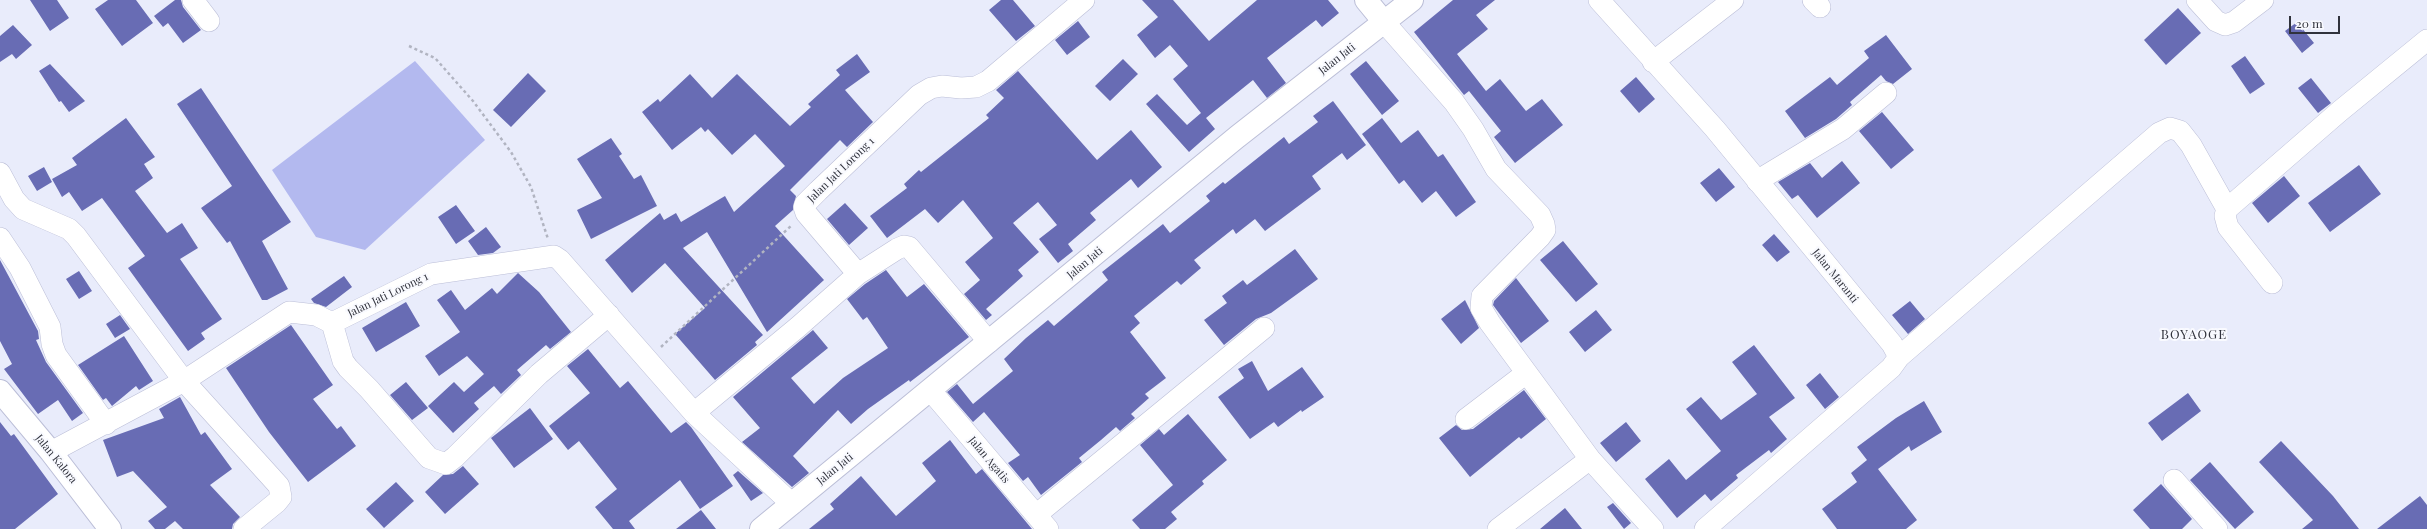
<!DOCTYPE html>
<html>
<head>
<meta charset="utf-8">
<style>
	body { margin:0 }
	#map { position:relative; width:2427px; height:529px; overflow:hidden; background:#e9ecfb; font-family:"Playfair Display",serif }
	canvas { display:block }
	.scale { position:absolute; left:2289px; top:16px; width:51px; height:18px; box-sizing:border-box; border:2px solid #30323c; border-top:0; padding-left:5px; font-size:12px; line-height:14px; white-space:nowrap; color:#30323c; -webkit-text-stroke:3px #f9faff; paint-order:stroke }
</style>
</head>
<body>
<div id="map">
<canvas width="2427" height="529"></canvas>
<div class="scale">20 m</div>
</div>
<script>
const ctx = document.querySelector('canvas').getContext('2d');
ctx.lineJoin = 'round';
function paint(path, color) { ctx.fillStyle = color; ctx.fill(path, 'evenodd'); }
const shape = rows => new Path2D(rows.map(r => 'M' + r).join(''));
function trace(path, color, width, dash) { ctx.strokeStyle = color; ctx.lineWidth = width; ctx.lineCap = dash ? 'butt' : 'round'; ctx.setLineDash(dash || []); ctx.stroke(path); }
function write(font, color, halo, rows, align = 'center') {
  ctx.font = font + ' "Playfair Display",serif'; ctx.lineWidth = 4; ctx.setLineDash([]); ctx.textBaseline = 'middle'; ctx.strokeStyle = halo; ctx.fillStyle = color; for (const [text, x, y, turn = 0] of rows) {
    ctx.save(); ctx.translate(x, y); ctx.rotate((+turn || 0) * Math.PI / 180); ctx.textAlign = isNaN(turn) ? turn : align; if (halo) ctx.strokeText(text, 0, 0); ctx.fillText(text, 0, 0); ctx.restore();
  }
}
const green = shape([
	[415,61,485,140,365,250,316,237,272,170]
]);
const building = shape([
	[30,0,57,0,69,18,50,31],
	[108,0,136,0,153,23,122,46,95,9],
	[175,0,181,0,183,7,201,30,183,43,168,23,163,27,154,16],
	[1001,0,1013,0,1035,26,1016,41,989,10],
	[1142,0,1173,0,1209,41,1257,0,1328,0,1339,13,1322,27,1316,20,1267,58,1286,83,1267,98,1253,80,1206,118,1215,129,1189,152,1146,104,1157,94,1187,125,1201,113,1173,79,1188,66,1170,45,1155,58,1137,35,1158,17],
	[1453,0,1495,0,1476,15,1488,29,1457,54,1486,91,1500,79,1526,111,1542,99,1563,125,1515,163,1494,137,1501,131,1469,91,1464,95,1414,32],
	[2178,8,2201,33,2166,65,2144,40],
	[1078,21,1090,37,1067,55,1055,40],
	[2297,22,2314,43,2302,53,2285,31],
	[13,25,32,45,16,59,12,54,0,62,0,36],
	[1886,35,1912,69,1893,84,1886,81,1881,75,1850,102,1852,105,1836,119,1805,138,1785,111,1830,77,1837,85,1869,58,1864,51],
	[857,54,870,72,845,90,873,122,847,147,840,140,790,190,796,196,793,210,775,226,824,280,767,332,707,232,683,248,763,335,755,342,757,345,715,380,675,334,705,308,665,263,632,293,605,260,660,213,664,220,676,213,681,222,725,196,734,212,785,166,755,134,732,155,708,129,705,132,701,127,672,150,642,112,658,99,660,102,690,74,712,98,737,74,790,126,811,107,808,104,840,75,836,70],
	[2245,56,2265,84,2250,94,2231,66],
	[1123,59,1138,74,1110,101,1095,86],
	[1366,61,1399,101,1382,115,1350,74],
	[50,64,85,101,69,112,61,101,59,102,39,71],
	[1018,71,1097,160,1131,130,1162,167,1138,188,1131,179,1090,213,1096,220,1068,244,1073,251,1058,263,1039,239,1057,225,1038,202,1013,223,1039,252,1018,270,1023,276,986,309,992,315,986,320,964,294,980,280,965,262,993,238,963,200,938,223,925,209,887,238,870,216,907,188,904,184,919,170,921,172,989,118,986,115,1004,98,996,90],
	[528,73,546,91,511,127,493,110],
	[1636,77,1655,99,1639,113,1620,91],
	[2311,78,2331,103,2318,113,2298,88],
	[201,88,291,222,262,241,288,289,267,300,262,300,230,241,227,243,201,208,232,186,177,104],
	[1333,101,1366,145,1347,160,1342,153,1312,176,1321,189,1265,231,1255,219,1236,234,1233,229,1194,260,1201,268,1181,285,1177,281,1134,316,1140,323,1130,332,1166,378,1145,394,1149,398,1131,414,1135,418,1120,431,1116,427,1101,440,1079,458,1082,462,1041,495,1028,477,1023,481,1008,463,1020,455,984,412,973,422,947,392,957,384,973,404,1013,371,1004,359,1026,338,1048,320,1054,326,1108,280,1102,272,1163,224,1170,233,1210,201,1206,196,1223,182,1225,184,1284,137,1289,144,1318,122,1313,116],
	[1882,112,1914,150,1891,169,1859,131],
	[126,118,155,157,144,164,153,178,135,191,167,233,182,223,198,248,180,259,222,319,201,333,205,339,188,351,128,268,145,256,102,198,82,211,69,192,62,197,52,179,77,165,72,158],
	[1382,118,1401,143,1418,130,1438,157,1443,154,1476,202,1456,217,1436,191,1422,203,1404,180,1399,184,1362,134],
	[611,138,622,154,619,156,634,179,641,175,657,206,591,239,577,210,602,198,577,159],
	[1842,161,1860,183,1817,218,1798,195,1792,199,1778,182,1810,163,1822,178],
	[2359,165,2381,194,2330,232,2308,203],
	[44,167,52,182,37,191,28,176],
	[1719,168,1735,187,1716,202,1700,183],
	[2284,176,2300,196,2268,223,2252,203],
	[845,203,868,228,849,245,827,219],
	[456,205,475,231,456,244,438,217],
	[486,227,501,247,493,253,478,255,468,241],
	[1774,234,1790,252,1777,262,1762,245],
	[1563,241,1598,284,1576,302,1540,260],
	[1295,249,1318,279,1271,313,1256,319,1224,345,1204,320,1227,303,1222,296,1243,280,1247,285],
	[0,260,38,331,39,339,36,340,46,362,83,413,72,421,58,400,38,414,4,369,12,364,0,341],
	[886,270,907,297,924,284,969,337,910,382,909,380,868,409,851,424,838,410,793,456,809,473,792,487,742,442,760,428,733,397,813,330,828,348,791,378,814,404,843,378,888,348,867,317,863,320,847,299,865,284],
	[79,271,92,291,79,299,66,279],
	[518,273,539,292,571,332,550,349,546,345,517,370,521,375,501,394,494,386,474,403,479,409,453,433,428,406,454,382,464,392,484,374,467,356,439,376,425,356,460,332,437,300,451,290,465,310,492,288,497,294],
	[344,276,352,287,326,307,314,303,311,299],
	[1516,278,1549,321,1521,343,1493,305,1494,301],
	[1465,300,1479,328,1461,344,1441,319],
	[1910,301,1925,319,1908,334,1892,315],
	[406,302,420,326,376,352,362,328],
	[1596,310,1612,330,1585,352,1569,332],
	[120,315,130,329,115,338,106,324],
	[291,325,333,385,313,399,337,429,341,426,356,446,308,482,269,432,226,368],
	[124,336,153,381,139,390,136,386,112,406,106,398,103,400,78,365],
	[1754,345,1795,398,1769,417,1787,439,1771,453,1769,450,1736,475,1738,478,1711,501,1705,494,1677,518,1645,479,1669,459,1686,480,1721,451,1686,409,1701,397,1721,420,1757,394,1732,362],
	[588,349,620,388,628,381,671,433,686,422,691,427,733,486,700,509,680,480,629,521,635,529,613,529,595,507,617,489,579,441,568,450,549,426,590,393,567,366],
	[1252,361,1268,391,1302,367,1324,397,1302,412,1301,410,1278,427,1274,422,1250,439,1218,397,1244,378,1238,369],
	[1820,373,1839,397,1825,409,1806,385],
	[406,382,428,408,412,420,390,395],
	[1524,390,1546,419,1521,439,1519,437,1470,477,1439,438,1456,425,1462,430,1473,429],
	[2188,393,2201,411,2162,441,2148,423],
	[180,397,201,435,205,432,232,469,210,485,240,517,233,524,232,529,183,529,175,521,165,529,155,529,148,521,167,507,133,471,117,477,103,440,164,418,159,409],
	[1924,401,1942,432,1911,451,1909,446,1878,469,1917,520,1906,529,1837,529,1822,509,1857,482,1851,473,1867,460,1857,447,1896,418],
	[530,408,553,439,514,468,491,438],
	[1188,414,1227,460,1202,481,1204,484,1171,512,1177,519,1165,529,1140,529,1132,520,1173,485,1140,445,1159,429,1164,435],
	[0,422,11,436,14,434,58,494,15,529,0,529],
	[1626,422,1641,441,1616,462,1600,443],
	[950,440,976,474,982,469,1032,529,809,529,834,509,830,504,861,476,896,516,936,481,922,463],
	[2281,441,2333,496,2359,529,2302,529,2313,520,2259,462],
	[2210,462,2254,512,2235,529,2190,480],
	[463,466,479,484,445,514,425,492,443,475,453,474],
	[738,471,763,493,751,501,733,475],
	[396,482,414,501,384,528,366,509],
	[2161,484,2192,519,2182,529,2150,529,2133,510],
	[2420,496,2427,505,2427,529,2377,529],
	[1613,503,1631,523,1624,529,1607,507],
	[1565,508,1582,529,1540,529],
	[701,510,716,529,676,529]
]);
const path = shape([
	[409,46,435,58,473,101,511,152,531,187,548,239],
	[661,347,792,225]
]);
const street = shape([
	[193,0,209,21],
	[1599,0,1715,129,1892,344,1899,357,1891,368,1705,529],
	[1813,0,1820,7],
	[2197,0,2216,21,2225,25,2234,22,2263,0],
	[1384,22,1454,102,1473,129,1496,169,1540,215,1544,224,1545,230,1540,237,1482,296,1481,308,1490,323,1590,459,1653,529],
	[1653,62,1733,0],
	[0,173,14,199,23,209,69,229,76,236,184,381,279,486,281,497,277,502,244,529],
	[1757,181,1843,129,1886,93],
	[0,238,20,268,50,327,52,344,56,355,106,424],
	[858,274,897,249,904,246,909,247,989,342],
	[2272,283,2228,227,2225,216,2227,209,2340,111,2427,40],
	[332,323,343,361,348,368,369,389,429,458,446,464,455,457,539,374,609,315],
	[1899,357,2159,133,2170,128,2180,131,2191,145,2227,209],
	[931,391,1048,529],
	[694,413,798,327,858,274,806,213,804,207,805,204,818,191,919,95,931,88,942,86,961,88,976,87,988,81,1084,0],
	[1466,419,1525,374],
	[51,452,184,381,289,312,316,315,332,323,431,274,554,256,560,260,694,413,792,504],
	[2174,480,2217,529],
	[1036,515,1264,328],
	[1498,529,1590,459]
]);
const secondary = shape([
	[1366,0,1384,22],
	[0,391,51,452,110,529],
	[761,529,1237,137,1412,0]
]);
const streetNames = [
	["Jalan Jati",1337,59,-38],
	["Jalan Jati Lorong 1",841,170,-44],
	["Jalan Jati",1085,263,-40],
	["Jalan Maranti",1835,276,51],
	["Jalan Jati Lorong 1",388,295,-26],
	["Jalan Kalora",56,459,51],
	["Jalan Agatis",989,460,50],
	["Jalan Jati",835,469,-39]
];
const quarterNames = [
	["BOYAOGE",2194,335]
];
paint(green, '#b3b9ef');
paint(building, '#686cb4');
trace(street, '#bbbed7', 22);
trace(secondary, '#bbbed7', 24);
trace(path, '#b1b4c1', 2.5, [3, 3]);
trace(street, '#fff', 21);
trace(secondary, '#fff', 22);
write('11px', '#30323c', '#f9faff', streetNames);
ctx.letterSpacing = '1px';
write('13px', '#30323c', '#f9faff', quarterNames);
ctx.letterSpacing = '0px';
</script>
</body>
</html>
